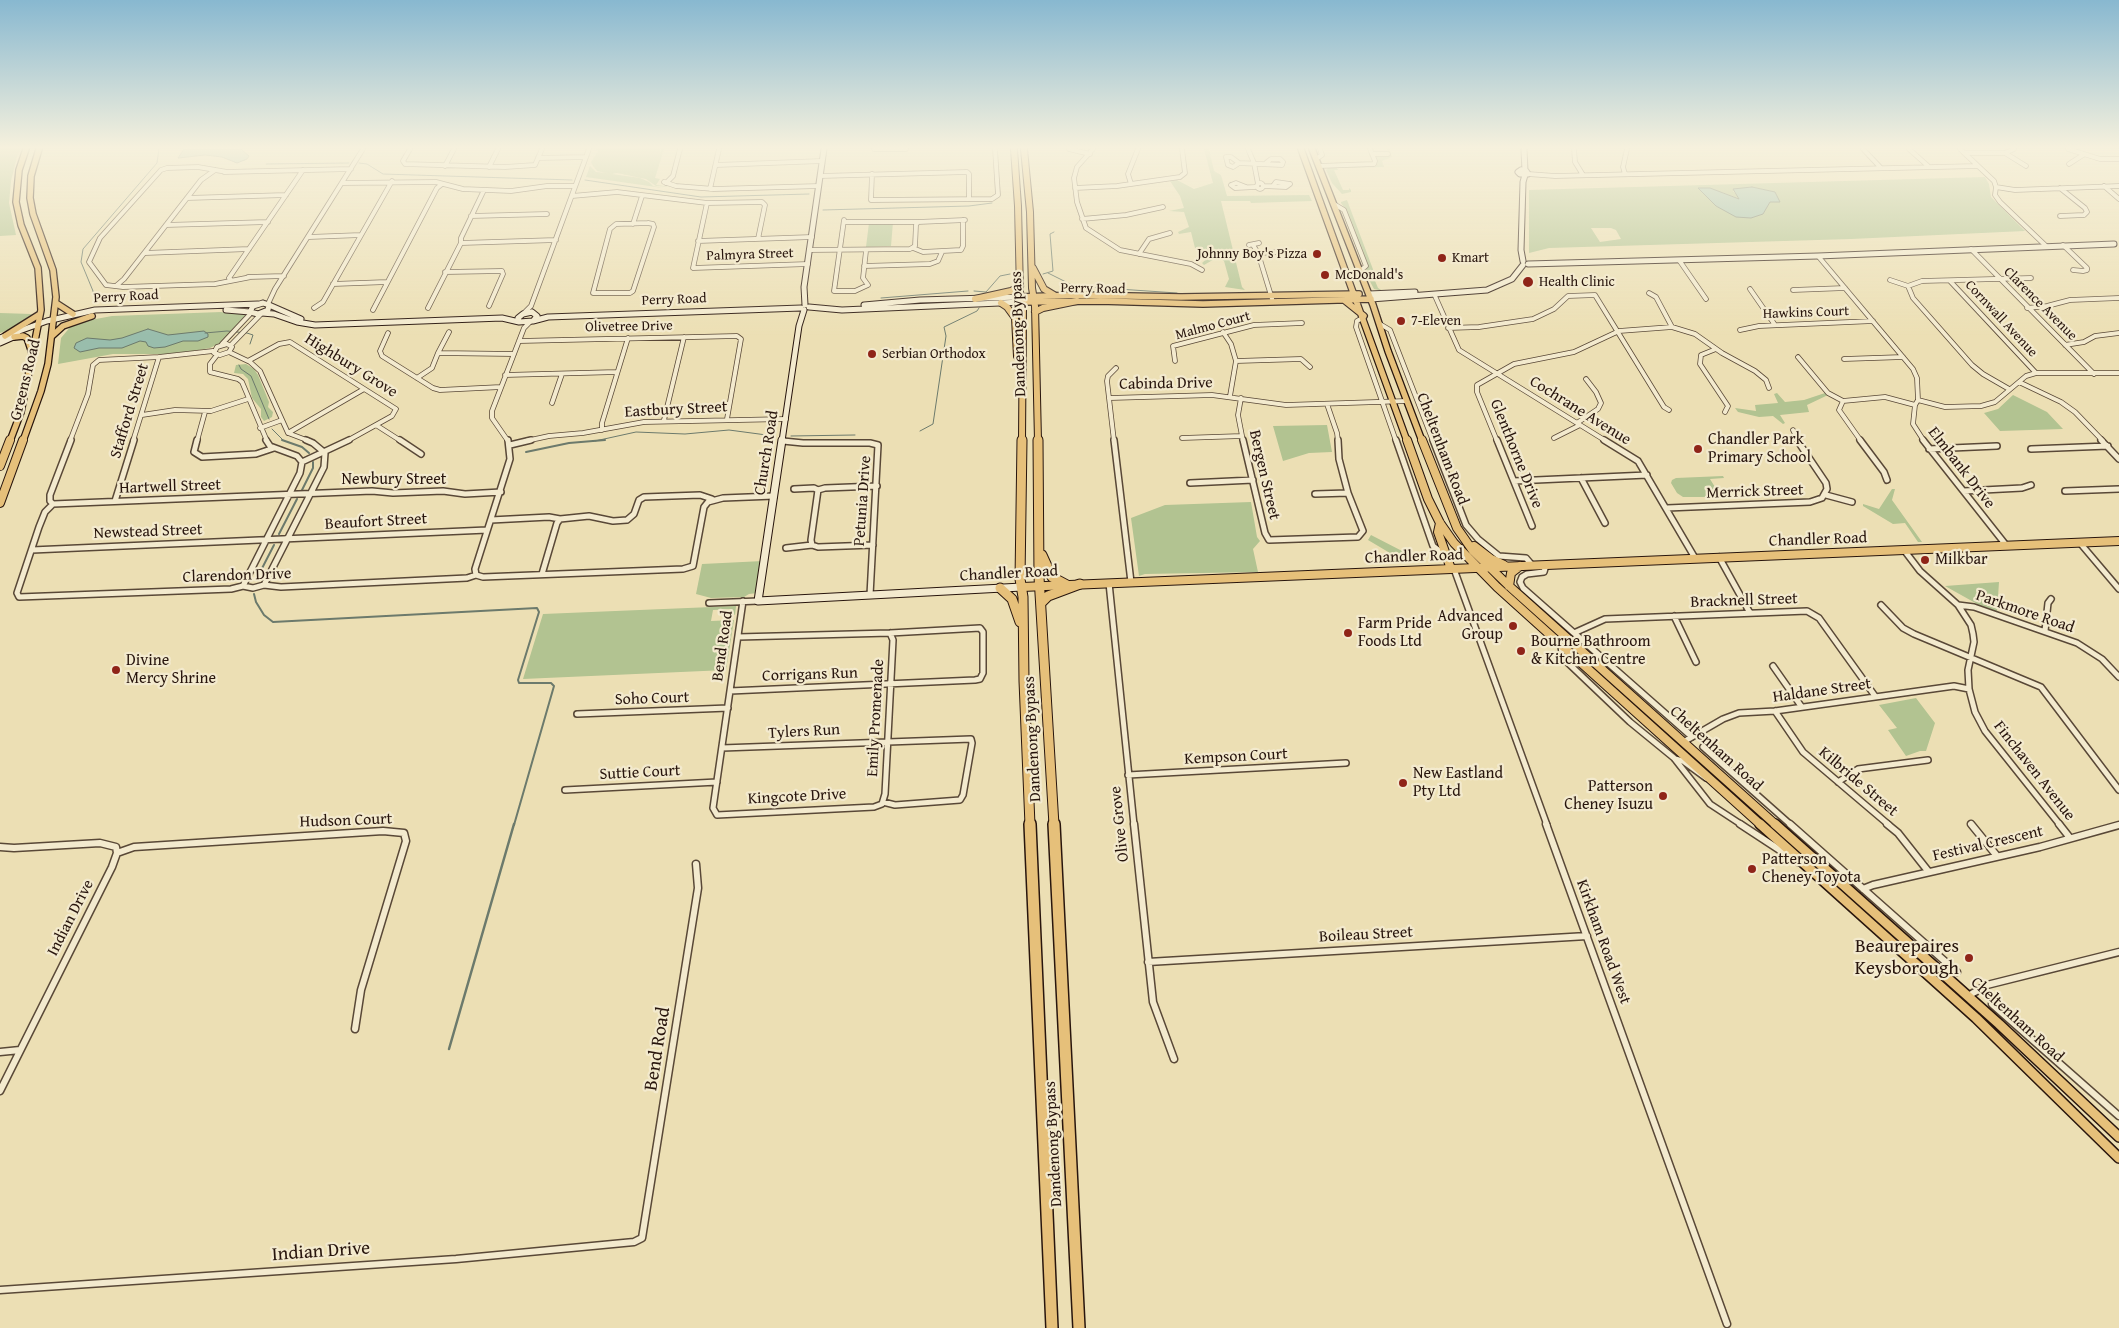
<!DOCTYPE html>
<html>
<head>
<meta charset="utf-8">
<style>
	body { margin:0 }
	canvas { display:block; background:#ecdfb4 }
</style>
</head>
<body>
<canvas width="2119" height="1328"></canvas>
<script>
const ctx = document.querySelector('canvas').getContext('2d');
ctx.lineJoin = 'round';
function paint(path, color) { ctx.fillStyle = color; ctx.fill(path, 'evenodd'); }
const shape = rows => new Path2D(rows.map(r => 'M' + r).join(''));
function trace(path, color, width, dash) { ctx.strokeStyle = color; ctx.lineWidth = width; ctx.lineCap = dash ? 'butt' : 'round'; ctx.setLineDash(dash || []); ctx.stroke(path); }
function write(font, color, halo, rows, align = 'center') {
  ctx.font = font + ' "Gentium Book Plus",serif'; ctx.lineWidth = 4.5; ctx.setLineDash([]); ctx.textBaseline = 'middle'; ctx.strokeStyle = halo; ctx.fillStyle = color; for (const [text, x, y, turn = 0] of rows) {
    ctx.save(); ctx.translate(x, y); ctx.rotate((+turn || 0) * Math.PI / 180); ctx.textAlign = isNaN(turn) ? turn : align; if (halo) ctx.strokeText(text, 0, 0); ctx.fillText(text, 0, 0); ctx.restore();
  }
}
const green = shape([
	[0,149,21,149,17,157,11,181,9,203,16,235,0,236],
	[594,149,660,149,660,154,661,149,664,149,655,178,660,179,656,185,672,187,656,186,646,179,617,173,612,174,640,178,649,182,653,186,663,188,586,177,590,166,596,172,606,173,597,171,593,166,591,162,598,151],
	[1204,149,1209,149,1214,171,1221,175,1227,196,1309,195,1312,201,1251,203,1250,201,1221,201,1242,287,1245,290,1225,287,1229,279,1224,261,1218,257,1204,265,1202,263,1213,253,1195,248,1191,232,1179,234,1178,232,1189,227,1184,212,1169,211,1184,208,1180,196,1170,181,1177,180,1194,189,1213,183],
	[1387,149,1389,149,1392,157,1382,161,1384,167,1337,168,1338,170,1334,170,1343,190,1349,190,1349,188,1351,190,1351,192,1342,194,1332,183,1326,170,1328,168,1377,164,1376,156,1389,155],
	[1985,177,1989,184,1991,197,2025,231,1851,239,1549,248,1529,253,1529,190],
	[1752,187,1775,192,1779,202,1770,202,1763,214,1751,218,1716,206,1698,188,1710,188,1740,199,1733,191],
	[1591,228,1611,228,1616,230,1621,239,1600,242],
	[1347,200,1374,272,1377,272,1373,276,1378,288,1383,291,1374,289,1365,272,1368,265,1346,210,1341,203,1341,202],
	[893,222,891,246,866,247,869,223],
	[221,312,247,315,226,340,210,348,176,354,113,354,58,364,61,338,71,326,85,321,112,316],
	[0,313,32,314,23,324,0,333],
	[246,364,254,369,258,375,269,402,268,407,273,412,272,417,264,421,261,417,261,409,252,398,248,379,243,374,234,373,236,365],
	[1777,393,1785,402,1804,400,1825,393,1828,395,1807,405,1809,412,1780,415,1785,423,1783,424,1773,416,1759,417,1738,412,1735,408,1756,411,1755,405,1778,403,1774,394],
	[2013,395,2047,412,2063,429,2000,431,1984,413,1998,409],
	[1327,425,1332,452,1309,453,1283,461,1273,426],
	[1723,476,1724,478,1710,479,1718,492,1714,497,1683,497,1677,493,1671,483,1672,480,1676,478],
	[1892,489,1895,489,1892,500,1922,542,1918,542,1905,523,1893,524,1863,506,1863,504,1879,509],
	[1251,502,1257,537,1260,541,1253,549,1258,572,1145,574,1139,576,1131,518,1165,505],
	[1371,535,1404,552,1405,555,1418,562,1400,562,1395,556,1368,540],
	[763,561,758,593,749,594,744,597,711,598,696,594,702,564],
	[1999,582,1997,612,1979,605,1945,586],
	[736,606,735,615,731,612,731,609,713,610,711,621,734,620,726,670,523,679,543,614],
	[1916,698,1935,723,1926,751,1920,751,1906,756,1888,730,1897,728,1879,705]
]);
const water = shape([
	[184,149,241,149,249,156,247,159,237,163,222,157,205,155,178,158,184,149],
	[1752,187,1775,192,1780,202,1770,202,1763,214,1751,218,1736,217,1716,206,1698,188,1710,188,1739,199,1733,189,1752,187],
	[148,329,168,335,204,331,208,334,208,337,198,341,183,341,165,347,154,348,148,346,146,342,140,341,122,348,99,348,80,352,74,348,76,343,87,338,110,340,122,338,148,329]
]);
const streamFar2 = shape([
	[359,163,367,164,383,174,572,180],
	[266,164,349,163],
	[585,180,701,197,809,194],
	[823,210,969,206,992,203],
	[1048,273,1074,286,1177,293],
	[1043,274,1053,271,1050,234,1054,232],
	[974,291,986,292,1000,276,1010,274],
	[881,298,968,291],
	[94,303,93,291,81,262,83,249,157,163,159,149],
	[205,333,227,331,247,333,253,335,250,344],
	[239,365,241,369,251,376,269,419],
	[272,429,284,441],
	[920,431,933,424,946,336,944,327,977,311,979,308],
	[791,436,855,435],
	[595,441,636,432,685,434,729,430,774,436]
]);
const streamFar1 = shape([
	[282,440,302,447,309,453],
	[526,452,569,443,605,440],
	[302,490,313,468,313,462],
	[279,534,297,499],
	[256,580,274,545],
	[254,594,256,602,264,615,273,622,537,608,539,612,518,680,519,683,551,683,554,686,514,825]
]);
const stream = shape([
	[449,1049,514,824]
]);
const streetFar2 = shape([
	[410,149,403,161,405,164,505,167,535,165,542,149],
	[874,149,906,149],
	[1069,149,1090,154],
	[1093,149,1077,167,1074,178,1077,202,1086,228,1120,250,1191,264,1202,270],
	[1248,149,1254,163,1258,184],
	[1574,149,1575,162,1583,175],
	[1863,149,1880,167],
	[1909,149,1928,166],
	[1960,149,1994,181,1996,187,1995,195,2000,202,2046,246],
	[2068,149,2100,159,2119,159],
	[1965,153,2005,153,2014,149],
	[2005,153,2026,166],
	[1372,154,1388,154],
	[1226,157,1231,157,1239,163,1233,167,1228,165,1226,157],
	[538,158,586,157],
	[1316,159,1322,155,1320,149],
	[1239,163,1282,165,1283,162],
	[1266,163,1271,159,1280,159,1283,162],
	[2069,164,2083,155],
	[716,165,822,161],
	[445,166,454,149],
	[1319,166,1374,164,1375,161,1370,149],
	[489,167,498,149],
	[224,172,351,169],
	[227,172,198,167,167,168,161,170,100,238,89,262,106,285,123,287,215,284,251,277],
	[872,174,871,200,992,199,998,195,995,149],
	[1528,174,1555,176,1978,166],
	[1625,174,1623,167,1627,149],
	[820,176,967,172,969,174,969,198],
	[664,182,676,186,714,189,819,186],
	'1257 186a3 3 0 1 1 6 0a3 3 0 1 1-6 0Z',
	[342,183,436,182,463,189,511,191,547,186,575,186],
	[666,183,673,176,680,149],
	[1131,184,1128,174,1138,149],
	[1231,185,1235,188,1255,187],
	[1231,185,1236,183,1246,187],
	[1264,186,1286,187,1290,184],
	[1273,186,1276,182,1290,184],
	[2104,186,2119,199],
	[1996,187,2015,190,2119,186],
	[1075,188,1117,186,1180,177,1185,173,1182,149],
	[2060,188,2085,208,2087,212,2084,215,2060,216],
	[710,189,719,149],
	[572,196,617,192,707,203,762,202,765,205,758,239],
	[187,198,286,195],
	[707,203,693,268,808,264],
	[1334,204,1344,210,1366,266,1360,271],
	[471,216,547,214],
	[1082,219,1126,215,1163,207],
	[844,220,834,291,855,291,868,285,863,278,866,251],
	[844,222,918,222],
	[648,223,653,224,654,227,633,291,630,293,593,293,610,229,616,224,648,223],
	[633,224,642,196],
	[166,225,268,222],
	[309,237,361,235],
	[698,241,812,237],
	[461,243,556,240],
	[1249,245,1259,243],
	[1253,245,1258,253,1273,302],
	[2063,245,2087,268,2087,270,2083,271,2073,270],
	[913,248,923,252,961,250,963,246,963,220],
	[1971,249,2094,374],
	[809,250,910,249,915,246,916,225,918,222,965,220],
	[145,253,249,249],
	[1258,253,1283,252],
	[1139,254,1149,239,1170,233],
	[1818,256,1913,369,1917,378,1918,400,1915,405,1913,424,1924,441],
	[1679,260,1706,299],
	[864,266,930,264,938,261,942,252],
	[445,272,502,271,503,274,489,306],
	[248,277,284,276],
	[231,280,229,278,303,170],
	[1890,280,1908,286],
	[1950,281,2036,373],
	[333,284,387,282],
	[117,285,124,279,201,180,215,170],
	[1750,289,1775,325],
	[1793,290,1845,288],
	[1649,293,1656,297,1672,327],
	[1435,296,1459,350,1606,441],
	[268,304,275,289,363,149],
	[314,308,323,302,392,181],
	[428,308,461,243,461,238,484,190],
	[2027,308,2047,306,2070,300,2119,298],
	[373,310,437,188,442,184],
	[524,313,531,306,589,149],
	[1364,317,1357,321,1356,327,1396,441],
	[1380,324,1390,330,1433,441],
	[1448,328,1479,327,1533,319,1554,309,1568,296,1595,295,1664,407,1669,410],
	[1740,330,1759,326,1873,321],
	[449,332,438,353,514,354],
	[1223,332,1231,344,1236,361,1230,396],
	[388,333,380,351,382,356,433,388,440,390,501,387],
	[519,341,737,336,741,339,727,419],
	[222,344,251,313],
	[227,344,232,347,229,352,220,355,214,353,217,347,227,344],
	[231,345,261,314],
	[2065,345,2084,342,2095,336,2119,333],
	[1716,349,1701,355,1700,364,1728,406,1725,412],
	[229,352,250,362,260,371,288,433,309,441],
	[217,355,210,364,210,372,238,379,242,382,267,441],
	[1798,357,1828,393,1843,401],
	[1844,359,1903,357],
	[248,361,279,344,290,342,396,409,392,416,347,441],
	[1175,361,1173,346,1254,325,1302,323],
	[1236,361,1301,359,1310,367],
	[505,375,617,372],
	[417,378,432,368,438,353],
	[2019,382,2061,402,2075,412,2103,441],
	[2009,389,1983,374,1972,365,1913,298,1908,286,1922,281,2031,278],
	[1110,398,1212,395,1286,405,1407,401],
	[1241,398,1238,415,1243,441],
	[1918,400,1945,407,1981,406,1995,402,2026,376,2036,373,2119,373],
	[552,403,562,374],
	[1327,404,1337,433,1338,441],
	[142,415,175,410,211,411,248,399],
	[664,420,684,337],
	[1577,423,1598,409,1601,403,1596,392,1586,379],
	[376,425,401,441],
	[260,428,282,420],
	[602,430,602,423,628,338],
	[1793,430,1798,441],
	[288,433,364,389],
	[1182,438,1242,436],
	[1554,438,1580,425],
	[70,441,88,394,93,365,99,360,159,357,213,351],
	[133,441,159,357],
	[197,441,205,412],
	[508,441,492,418,492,411,524,328,530,322],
	[526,441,549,436,583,433,644,422,786,419],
	[783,441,787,441],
	[1114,441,1107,381,1108,376,1116,368],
	[1497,441,1477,392,1477,385,1514,364,1574,352,1619,331,1672,327,1695,334,1722,353,1755,371,1766,380,1769,388],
	[1861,441,1839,410,1843,401,1885,397,1915,405]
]);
const streetFar1 = shape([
	[197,440,194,452,202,457,256,454,274,448],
	[400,440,421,454],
	[1114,440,1131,582],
	[1243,440,1265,533,1269,540,1358,537,1363,531,1348,493,1339,459,1338,440],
	[1396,440,1433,546,1445,555],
	[1433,440,1466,525,1478,539,1499,556,1526,558,1532,565],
	[1497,440,1532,526],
	[1604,440,1638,461,1695,558],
	[1860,440,1884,472,1887,480],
	[1923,440,2006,545],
	[2101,440,2119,459],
	[783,441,803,443,870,443,878,445,870,595],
	[510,445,531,440],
	[1929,449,1997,446],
	[2031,449,2108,446],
	[302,462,349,440],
	[1581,478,1605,523],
	[1514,481,1647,475],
	[1190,483,1253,480],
	[794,489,814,488,818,490,825,488,877,486],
	[1964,491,2022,488,2031,485],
	[2065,491,2119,489],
	[1315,494,1348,493],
	[1826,495,1852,502],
	[115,501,134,440],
	[53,504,45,512,39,527,17,593,19,597,231,589,243,586,253,588,264,585,281,587,467,578,476,575,483,577,683,569,693,566,704,507,708,502,723,498,774,496],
	[53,504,372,491,393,493,443,491,465,494,501,492],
	[53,504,50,501,50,495,71,440],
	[1667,508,1810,502,1822,498,1827,489,1826,483,1797,440],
	[491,520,549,517,560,519],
	[2080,543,2119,589],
	[812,545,811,540,818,490],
	[786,548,812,545,818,547,873,545],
	[32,550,487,530],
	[1904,550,1920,571,1958,605,1974,607,2077,643,2102,659,2119,677],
	[1719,557,1750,613],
	[1546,565,1544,572,1527,574,1522,577,1520,582,1523,588,1692,737],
	[1454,569,1547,825],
	[542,574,557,523,560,519,589,516,613,521,627,520,634,514,639,500,644,497,700,495,712,499],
	[476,575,475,569,510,459,508,440],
	[1109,583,1134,825],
	[264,585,324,467,325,453,313,443,306,440],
	[243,586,300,473,302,462,297,456,270,446,266,440],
	[743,601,713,808,717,815,874,807,882,804,885,794,893,640,890,633],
	[709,603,758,601],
	[1881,605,1903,628,1914,634,2041,687,2119,790],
	[1958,605,1971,625,1973,634,1974,642,1968,670,1969,689,1975,712,1985,731,2060,825],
	[1674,616,1696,662],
	[2045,631,2048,603,2051,599],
	[1574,633,1605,619,1807,611,1819,618,1875,696],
	[1561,645,1562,655,1567,662,1630,722,1674,758,1710,804,1742,825],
	[1773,666,1801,706],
	[730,691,975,680,980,679,983,673,983,632,980,628,890,633,738,637],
	[1775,711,1803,752,1889,825],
	[577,714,728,708],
	[1685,741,1723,719,1739,713,1775,711,1954,686,1969,689],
	[1703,747,1791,825],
	[722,748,971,739,972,743,963,795,960,800,895,805,883,802],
	[1675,759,1683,761,1706,778],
	[1128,775,1346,763],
	[1838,782,1858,769,1928,760],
	[565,790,717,782]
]);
const street = shape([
	[1134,824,1153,1002,1174,1059],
	[1546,824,1727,1324],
	[1740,824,1798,862],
	[1790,824,1957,972],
	[1887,824,1898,833,1928,871],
	[1971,824,1997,856],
	[2059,824,2070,838],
	[0,847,14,848,100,843,116,847,117,853,112,867,0,1091],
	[117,853,134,847,383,831,404,833,406,841,361,990,355,1029],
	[1863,889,1873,885,2040,847,2119,825],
	[1148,962,1587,936],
	[1968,996,1987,985,2119,952],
	[1992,1004,2119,1116],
	[0,1052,20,1050],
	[0,1290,456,1259,634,1242,642,1238,698,888,696,864]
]);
const secondaryFar1 = shape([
	[1524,149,1525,171],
	[1521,170,1526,171,1528,174,1520,174,1518,172,1521,170],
	[1523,261,1521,250,1523,182,1525,175],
	[1528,264,1818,256,2114,244],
	[1369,294,1415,292],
	[1371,299,1487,290,1512,279,1523,265],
	[263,303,269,305,268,310,258,314,250,312,253,306,263,303],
	[269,305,301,319],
	[805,305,804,287,824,149],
	[864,305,920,300,1021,297],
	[809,307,842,310,1022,302],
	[226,310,250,312],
	[532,312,537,316,533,321,519,322,518,318,523,314,532,312],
	[262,313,274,314,297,322,315,325,502,318,519,322],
	[533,321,548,317,801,308],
	[0,338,47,321,95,310,258,304],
	[0,343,18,335],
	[782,441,799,326,804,310]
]);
const secondary = shape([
	[782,440,758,601,1022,587]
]);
const primaryFar2 = shape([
	[1301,149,1407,441],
	[1312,149,1373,305,1388,351,1422,441],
	[1021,297,1076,295,1181,297,1359,294],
	[1344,300,1364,316],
	[1022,302,1100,301,1203,304,1371,299],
	[56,303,73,314],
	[5,336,40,314],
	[52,336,63,326,92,316],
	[14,337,23,336,27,338,32,353],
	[10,441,21,412,41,310,38,268,21,225,16,202,19,170,26,149],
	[23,441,41,391,48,364,56,297,53,270,33,214,30,198,31,176,39,149]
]);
const primaryFar1 = shape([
	[1407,440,1428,499,1440,523,1454,543,1497,587,1761,825],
	[1422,440,1457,528,1473,551,1509,586,1776,825],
	[0,466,10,440],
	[0,503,23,440],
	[1440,523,1438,532,1451,569],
	[1474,546,1491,559,1504,565],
	[1509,586,1511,573,1520,566],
	[1022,587,2119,541]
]);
const primary = shape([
	[1760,824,1976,1018,2119,1158],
	[1775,824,1999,1024,2119,1137]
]);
const highwayFar2 = shape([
	[1014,149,1018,206,1020,292,1023,309,1022,441],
	[1024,149,1030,212,1032,288,1035,306,1038,441],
	[1033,268,1044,289,1054,295],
	[975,299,1011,291,1020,286],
	[1001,303,1007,307,1015,318,1017,356],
	[1035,312,1043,308,1077,301]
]);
const highwayFar1 = shape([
	[1022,440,1020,579,1023,597,1024,681,1030,825],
	[1038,440,1039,577,1054,825],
	[1042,555,1052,577,1067,585],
	[1000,588,1012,599,1020,622],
	[1042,602,1048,596,1080,584]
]);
const highway = shape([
	[1030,824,1052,1328],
	[1054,824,1079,1328]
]);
const markers = [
	[1317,254,5,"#8f2418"],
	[1442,258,5,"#8f2418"],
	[1325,275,5,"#8f2418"],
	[1528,282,6,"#8f2418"],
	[1401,321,5,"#8f2418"],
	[872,354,5,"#8f2418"],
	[1698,449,5,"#8f2418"],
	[1925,560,5,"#8f2418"],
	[1513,626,5,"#8f2418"],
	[1348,633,5,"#8f2418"],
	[1521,651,5,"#8f2418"],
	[116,670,5,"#8f2418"],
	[1403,783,5,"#8f2418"],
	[1663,796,5,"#8f2418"],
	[1752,869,5,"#8f2418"],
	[1969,958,5,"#8f2418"]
];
const farPoinames = [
	["Johnny Boy's Pizza",1307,254,"right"],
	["Kmart",1452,258],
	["McDonald's",1335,275],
	["Health Clinic",1539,282],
	["7-Eleven",1411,321],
	["Serbian Orthodox",882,354]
];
const farStreetnames = [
	["Palmyra Street",750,255,-2],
	["Perry Road",1093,289,1],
	["Perry Road",126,297,-3],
	["Perry Road",674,300,-2],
	["Clarence Avenue",2040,304,45],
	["Hawkins Court",1806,313,-2],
	["Cornwall Avenue",2001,319,47],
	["Malmo Court",1213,326,-15],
	["Olivetree Drive",629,327,-1]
];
const streetNames = [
	["Dandenong Bypass",1019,334,-92],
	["Highbury Grove",351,366,32],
	["Greens Road",26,380,-76],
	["Cabinda Drive",1166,384,-1],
	["Eastbury Street",676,410,-3],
	["Stafford Street",130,411,-73],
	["Cochrane Avenue",1580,411,32],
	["Cheltenham Road",1442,449,69],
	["Church Road",767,453,-81],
	["Glenthorne Drive",1516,454,68],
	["Elmbank Drive",1961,468,52],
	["Bergen Street",1264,475,77],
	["Newbury Street",394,480],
	["Hartwell Street",170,487,-2],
	["Merrick Street",1755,492,-2],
	["Petunia Drive",863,501,-86],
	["Beaufort Street",376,522,-3],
	["Newstead Street",148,532,-2],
	["Chandler Road",1818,540,-2],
	["Chandler Road",1414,557,-2],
	["Chandler Road",1009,574,-3],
	["Clarendon Drive",237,576,-2],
	["Bracknell Street",1744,601,-2],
	["Parkmore Road",2025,612,19],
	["Bend Road",723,646,-82],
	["Corrigans Run",810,675,-2],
	["Haldane Street",1822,691,-8],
	["Soho Court",652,699,-2],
	["Emily Promenade",876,718,-87],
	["Tylers Run",804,732,-3],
	["Dandenong Bypass",1033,739,-93],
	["Cheltenham Road",1716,749,42],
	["Kempson Court",1236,757,-3],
	["Finchaven Avenue",2034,771,52],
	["Suttie Court",640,773,-3],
	["Kilbride Street",1858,782,40],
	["Kingcote Drive",797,797,-3],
	["Hudson Court",346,821,-2],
	["Olive Grove",1120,824,-96],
	["Festival Crescent",1988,844,-13],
	["Indian Drive",71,918,-63],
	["Boileau Street",1366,935,-3],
	["Kirkham Road West",1603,942,70],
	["Cheltenham Road",2017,1020,42],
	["Dandenong Bypass",1054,1144,-93]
];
const poiNames = [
	["Chandler Park",1708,440],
	["Primary School",1708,458],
	["Milkbar",1935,560],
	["Advanced",1503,617,"right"],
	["Group",1503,635,"right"],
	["Farm Pride",1358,624],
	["Foods Ltd",1358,642],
	["Bourne Bathroom",1531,642],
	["& Kitchen Centre",1531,660],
	["Divine",126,661],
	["Mercy Shrine",126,679],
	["New Eastland",1413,774],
	["Pty Ltd",1413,792],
	["Patterson",1653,787,"right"],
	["Cheney Isuzu",1653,805,"right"],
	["Patterson",1762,860],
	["Cheney Toyota",1762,878]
];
const nearPoinames = [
	["Beaurepaires",1959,947],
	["Keysborough",1959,969]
];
const nearStreetnames = [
	["Bend Road",658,1049,-81],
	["Indian Drive",321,1252,-4]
];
paint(green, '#b2c391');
paint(water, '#99bdac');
trace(water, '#6c7a6c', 1);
trace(streamFar2, '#6c7a6c', 1);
trace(streamFar1, '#6c7a6c', 2);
trace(stream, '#6c7a6c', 2.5);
trace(streetFar2, '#594837', 5.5);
trace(streetFar1, '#594837', 8);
trace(street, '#594837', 9);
trace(secondaryFar1, '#28150d', 7);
trace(secondary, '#28150d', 9);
trace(primaryFar2, '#28150d', 8);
trace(primaryFar1, '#28150d', 10);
trace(primary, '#28150d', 12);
trace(highwayFar2, '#28150d', 8);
trace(highwayFar1, '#28150d', 11);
trace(highway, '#28150d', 14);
trace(streetFar2, '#f3eace', 4);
trace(streetFar1, '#f3eace', 5);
trace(street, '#f3eace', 6);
trace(secondaryFar1, '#f3eace', 5);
trace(secondary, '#f3eace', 7);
trace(primaryFar2, '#e6c07a', 5.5);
trace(primaryFar1, '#e6c07a', 8);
trace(primary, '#e6c07a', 9);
trace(highwayFar2, '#e6c07a', 6);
trace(highwayFar1, '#e6c07a', 9);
trace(highway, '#e6c07a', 11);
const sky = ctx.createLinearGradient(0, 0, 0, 335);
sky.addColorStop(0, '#88b8d0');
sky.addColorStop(0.44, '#f6f1dd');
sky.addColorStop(1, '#f6f1dd00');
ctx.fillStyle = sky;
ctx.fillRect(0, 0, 2119, 335);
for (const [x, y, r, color] of markers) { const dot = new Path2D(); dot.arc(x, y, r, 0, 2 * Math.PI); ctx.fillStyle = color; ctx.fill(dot); trace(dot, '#f3eace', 2); }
write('14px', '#28150d', '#f3eace', farPoinames, 'left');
write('14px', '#28150d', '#f3eace', farStreetnames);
write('16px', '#28150d', '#f3eace', streetNames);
write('16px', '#28150d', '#f3eace', poiNames, 'left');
write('19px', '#28150d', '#f3eace', nearPoinames, 'right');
write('19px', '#28150d', '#f3eace', nearStreetnames);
</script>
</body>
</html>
